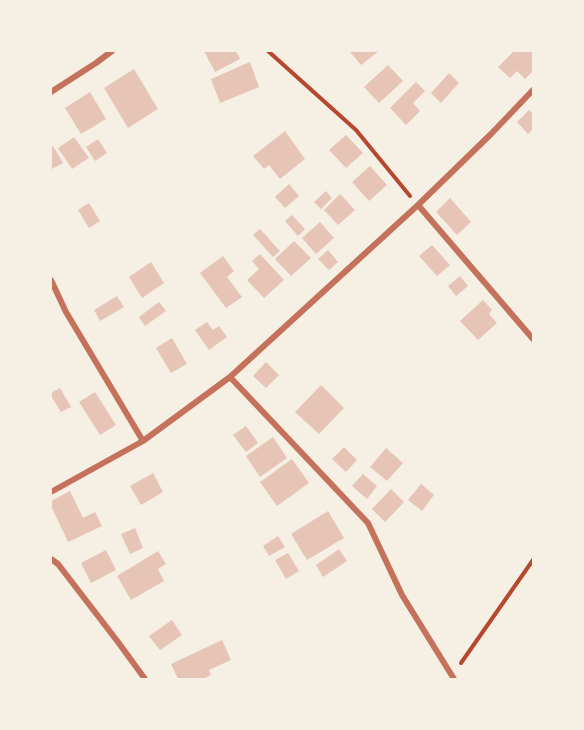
<!DOCTYPE html>
<html>
<head>
<meta charset="utf-8">
<style>
	body { margin:0 }
	#map { position:relative; width:584px; height:730px; overflow:hidden; background:#f6efe4; font-family:Raleway,sans-serif }
	canvas { display:block }
	.frame { position:absolute; inset:0; border:52px solid #f6efe4; pointer-events:none }
</style>
</head>
<body>
<div id="map">
<canvas width="584" height="730"></canvas>
<div class="frame"></div>
</div>
<script>
const ctx = document.querySelector('canvas').getContext('2d');
ctx.lineJoin = 'round';
function paint(path, color) { ctx.fillStyle = color; ctx.fill(path, 'evenodd'); }
const shape = rows => new Path2D(rows.map(r => 'M' + r).join(''));
function trace(path, color, width, dash) { ctx.strokeStyle = color; ctx.lineWidth = width; ctx.lineCap = dash ? 'butt' : 'round'; ctx.setLineDash(dash || []); ctx.stroke(path); }
const building = shape([
	[204,51,236,51,240,59,215,72],
	[351,51,379,51,361,65,350,52],
	[514,51,533,51,533,71,525,79,517,71,510,78,498,67],
	[250,62,259,87,220,103,211,79],
	[388,65,403,81,379,103,364,87],
	[134,69,158,109,128,128,104,88],
	[449,73,459,83,441,103,431,93],
	[416,82,425,91,413,103,420,111,406,125,390,108],
	[90,92,106,119,81,134,65,108],
	[529,110,533,114,533,129,528,134,517,122],
	[285,131,305,159,280,179,269,165,264,169,253,156],
	[346,135,363,153,346,168,329,150],
	[74,137,89,158,72,169,58,148],
	[98,139,107,153,95,161,86,147],
	[53,146,63,163,52,169,51,147],
	[370,166,387,185,369,201,352,182],
	[289,184,299,196,285,208,275,197],
	[326,191,332,198,321,209,314,202],
	[340,194,355,210,338,225,324,210],
	[450,198,471,222,457,235,436,212],
	[89,203,100,221,89,228,78,210],
	[292,215,305,229,298,236,285,221],
	[320,222,334,238,316,254,302,238],
	[260,229,280,251,273,257,253,235],
	[294,241,311,258,291,276,275,259],
	[432,245,450,265,437,276,419,256],
	[328,250,338,262,329,270,318,259],
	[260,254,284,280,264,298,247,280,259,269,252,261],
	[223,256,234,271,227,277,242,297,226,308,200,273],
	[151,262,164,283,142,298,129,277],
	[460,276,468,286,456,296,448,286],
	[117,296,124,307,100,321,94,310],
	[483,300,492,310,489,314,497,323,478,340,460,321],
	[159,302,166,311,145,326,139,317],
	[207,322,213,330,219,326,227,337,209,350,195,330],
	[172,338,187,364,171,373,156,348],
	[266,362,279,375,266,388,253,376],
	[321,385,344,408,319,434,295,412],
	[60,388,71,407,61,412,51,396,51,393],
	[95,392,116,425,100,435,79,402],
	[246,426,258,443,246,452,233,435],
	[273,437,287,458,260,477,246,456],
	[344,447,357,460,346,472,332,459],
	[386,448,403,463,387,481,370,467],
	[292,459,309,483,277,506,260,482],
	[153,473,163,492,141,505,130,486],
	[363,474,377,486,367,499,352,486],
	[421,484,434,495,422,511,408,500],
	[391,489,404,502,385,522,372,509],
	[70,491,83,518,95,512,102,526,68,542,51,506,51,501],
	[328,511,344,538,307,560,291,534],
	[135,528,143,548,130,554,121,534],
	[278,536,285,547,269,556,263,546],
	[339,549,347,561,323,577,316,565],
	[106,550,116,570,91,583,81,563],
	[158,551,166,564,158,569,164,581,131,600,117,576],
	[288,553,299,571,286,579,275,560],
	[172,620,182,635,160,650,149,636],
	[222,640,231,660,209,670,211,675,203,679,178,679,171,664]
]);
const path = shape([
	[268,51,356,130,410,196],
	[461,663,533,560]
]);
const minor = shape([
	[51,92,96,63,112,51],
	[418,205,533,339],
	[51,280,66,312,143,441],
	[230,377,368,523,402,595,454,679],
	[51,492,143,441,230,377,418,205,491,134,533,90],
	[51,559,58,564,118,642,145,679]
]);
paint(building, '#e6c5b7');
trace(path, '#b5482f', 4);
trace(minor, '#c5725c', 6);
</script>
</body>
</html>
